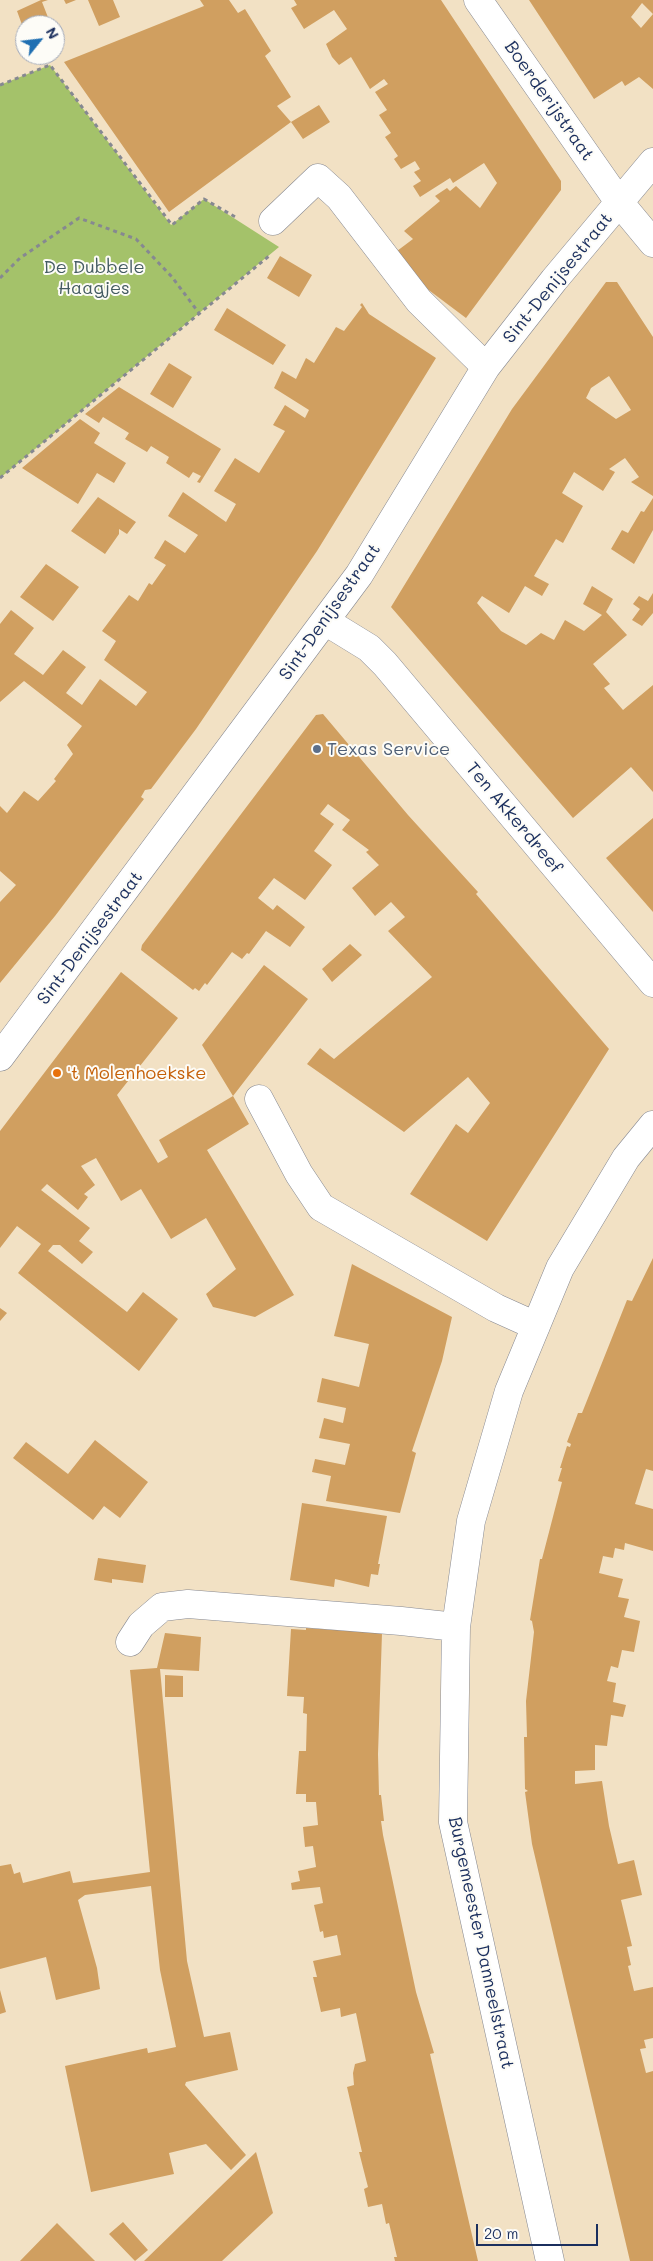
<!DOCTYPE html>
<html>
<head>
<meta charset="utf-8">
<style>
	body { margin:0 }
	#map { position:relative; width:653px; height:2261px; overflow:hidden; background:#f2e1c4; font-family:Mali,sans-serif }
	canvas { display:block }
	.north { position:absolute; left:15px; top:15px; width:50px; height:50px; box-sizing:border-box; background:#fdfcf7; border:1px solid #a3aaba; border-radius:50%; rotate:61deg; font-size:14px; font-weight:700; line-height:20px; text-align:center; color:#1b2f5e }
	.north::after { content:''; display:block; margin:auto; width:18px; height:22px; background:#1f6fb2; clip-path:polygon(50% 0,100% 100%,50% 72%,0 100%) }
	.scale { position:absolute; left:476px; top:2224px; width:122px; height:22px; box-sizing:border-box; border:2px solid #1b2f5e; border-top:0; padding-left:6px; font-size:15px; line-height:18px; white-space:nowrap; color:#1b2f5e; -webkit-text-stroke:4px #fdfcf7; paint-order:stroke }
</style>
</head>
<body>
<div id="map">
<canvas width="653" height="2261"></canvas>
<div class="north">N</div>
<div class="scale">20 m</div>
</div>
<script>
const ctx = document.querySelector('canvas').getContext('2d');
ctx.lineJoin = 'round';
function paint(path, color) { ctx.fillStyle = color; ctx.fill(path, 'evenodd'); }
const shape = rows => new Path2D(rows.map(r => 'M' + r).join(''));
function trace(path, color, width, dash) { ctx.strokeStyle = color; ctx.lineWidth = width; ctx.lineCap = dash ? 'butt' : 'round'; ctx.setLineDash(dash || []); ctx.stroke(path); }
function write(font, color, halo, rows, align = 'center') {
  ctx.font = font + ' Mali,sans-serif'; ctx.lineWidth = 4; ctx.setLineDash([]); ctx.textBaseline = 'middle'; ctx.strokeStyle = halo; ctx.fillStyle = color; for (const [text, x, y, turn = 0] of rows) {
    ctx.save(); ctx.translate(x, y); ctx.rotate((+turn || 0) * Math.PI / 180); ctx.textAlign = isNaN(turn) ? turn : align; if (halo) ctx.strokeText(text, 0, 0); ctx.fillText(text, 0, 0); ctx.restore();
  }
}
const green = shape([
	[50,65,171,225,204,199,279,247,0,478,0,85]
]);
const building = shape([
	[41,0,48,0,42,2,51,25,25,25,25,33,17,11],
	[64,0,76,0,66,4],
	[88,0,113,0,120,17,99,26],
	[200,0,229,0,238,13,245,9,271,51,265,56,291,97,277,106,291,122,169,212,64,62,204,6],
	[294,0,441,0,561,181,561,190,466,318,422,285,397,251,413,239,404,231,440,201,435,196,447,188,450,191,456,186,480,208,497,183,484,163,453,183,450,178,420,197,413,186,421,181,414,172,420,169,415,161,401,169,394,159,398,156,385,137,391,133,379,115,387,110,375,92,388,84,384,79,370,89,351,57,339,65,332,57,326,44,347,29,334,10,304,29,291,8,297,5],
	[529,0,653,0,653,14,642,3,631,17,641,28,653,14,653,89,639,77,625,86,622,81,594,99],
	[319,105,330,122,303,139,291,122],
	[280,256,312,275,299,297,267,278],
	[606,282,617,282,653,337,653,496,631,482,639,477,625,458,609,469,615,472,603,491,574,472,562,493,583,506,563,543,556,539,534,576,549,584,542,596,525,586,509,613,482,596,477,603,501,631,526,645,541,633,554,640,565,620,584,631,602,615,583,604,592,586,613,599,606,612,627,635,593,664,610,684,604,688,623,710,653,685,653,792,631,767,573,818,391,607,512,409],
	[609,376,631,410,616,419,586,398,591,388],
	[362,303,369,314,436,358,317,551,196,729,151,789,145,790,141,797,144,799,55,916,0,983,0,902,16,885,0,871,0,806,7,813,24,791,38,801,56,781,54,779,73,754,67,745,82,726,24,681,0,702,0,624,11,610,34,628,14,654,43,675,63,650,86,667,66,693,82,705,100,679,136,706,147,692,104,660,116,641,102,631,129,595,138,601,149,583,152,585,166,565,154,558,165,540,185,553,198,535,168,516,183,492,226,522,236,504,214,491,235,458,259,473,285,431,273,425,285,405,305,418,309,410,274,388,282,371,296,379,306,358,314,363,336,327,344,331,362,307,360,305],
	[227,308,286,345,273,365,214,330],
	[169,363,192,377,173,408,150,394],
	[119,387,221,449,200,483,197,482,201,476,193,472,189,478,166,463,169,457,151,446,147,452,125,439,129,433,103,417,99,423,85,414],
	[80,419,100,433,94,443,126,463,114,483,97,473,78,504,22,468],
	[98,497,136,522,127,534,119,529,119,534,105,554,71,531],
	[653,498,653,530,634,564,611,549,622,530,628,533,641,511,644,512],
	[46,564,79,587,53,621,20,597],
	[653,593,653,613,642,626,632,620,640,609,633,604,639,596,648,601],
	[323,714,408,815,478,892,476,894,609,1049,487,1241,410,1194,456,1124,468,1133,490,1103,468,1077,404,1132,307,1064,320,1048,334,1059,432,977,388,931,405,917,391,902,375,916,352,888,379,865,366,852,369,850,342,830,350,820,328,804,320,814,334,824,314,851,332,865,305,900,274,878,258,898,273,910,277,905,305,927,290,947,266,931,249,954,247,953,242,959,232,952,207,985,205,983,199,991,195,988,193,990,141,950,142,945,316,715],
	[653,818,653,912,606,858],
	[350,944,362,955,332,982,322,969],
	[264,965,308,999,233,1096,202,1045],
	[121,972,178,1018,117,1095,158,1163,168,1157,159,1140,233,1096,249,1124,207,1150,294,1295,255,1317,213,1307,206,1294,236,1269,206,1218,171,1239,141,1189,121,1201,96,1158,81,1166,95,1185,84,1194,88,1197,78,1210,47,1184,41,1190,90,1228,79,1241,93,1252,82,1264,60,1245,53,1245,48,1251,127,1312,143,1292,178,1319,139,1371,18,1273,41,1244,17,1226,0,1248,0,1131],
	[653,1258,653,1471,646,1469,635,1504,653,1509,653,1551,625,1543,624,1550,615,1548,613,1558,603,1556,599,1573,623,1579,618,1597,629,1599,624,1617,640,1621,634,1652,622,1650,618,1668,611,1666,607,1681,616,1683,613,1702,626,1705,623,1717,611,1715,607,1746,595,1745,595,1770,575,1771,575,1784,602,1781,609,1826,618,1864,634,1860,642,1895,621,1900,632,1946,627,1947,631,1965,628,1966,634,1991,653,1987,653,2038,644,2040,646,2048,640,2049,646,2073,653,2071,653,2261,630,2261,532,1844,525,1792,528,1791,525,1789,524,1737,527,1737,526,1701,534,1632,532,1621,530,1620,540,1559,542,1559,562,1482,558,1481,562,1468,560,1468,567,1446,570,1447,571,1444,567,1442,578,1413,582,1413,627,1300,632,1301],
	[352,1264,452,1317,442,1361,412,1451,416,1453,400,1513,326,1501,331,1476,312,1472,315,1459,345,1465,350,1444,319,1438,324,1418,343,1423,346,1408,317,1402,322,1378,359,1387,369,1344,334,1336],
	[0,1308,7,1313,0,1321],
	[95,1440,148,1482,120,1518,104,1506,93,1520,13,1458,26,1442,68,1474],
	[302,1503,387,1516,378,1564,380,1564,378,1575,371,1574,369,1587,335,1579,334,1587,290,1580],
	[98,1558,146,1565,143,1583,112,1579,112,1583,94,1580],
	[306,1628,382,1633,378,1754,379,1795,381,1795,384,1821,381,1821,383,1835,416,1992,434,2053,430,2054,478,2261,395,2261,394,2257,397,2257,389,2223,386,2224,382,2204,368,2207,364,2189,368,2187,359,2152,362,2152,347,2087,354,2085,353,2073,355,2064,366,2061,356,2013,341,2017,340,2008,321,2012,313,1977,317,1977,313,1961,341,1955,337,1935,324,1938,323,1931,320,1932,314,1905,323,1903,320,1887,292,1890,291,1883,300,1881,298,1871,316,1867,313,1846,305,1847,303,1827,318,1825,316,1802,306,1802,306,1794,296,1794,299,1751,306,1751,307,1714,303,1713,304,1697,287,1696,291,1629,306,1630],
	[165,1633,201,1637,199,1671,160,1669,187,1961,204,2037,230,2032,238,2070,186,2082,185,2085,246,2155,231,2170,206,2144,169,2153,174,2174,91,2192,65,2066,147,2048,148,2053,176,2047,160,1970,151,1886,85,1895,78,1900,97,1968,100,1989,56,2000,46,1957,0,1969,0,1866,11,1864,14,1874,20,1872,23,1883,70,1871,73,1883,150,1872,130,1670,157,1668],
	[165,1675,183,1676,183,1697,165,1697],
	[0,1990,6,2012,0,2014],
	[256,2152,273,2213,222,2261,144,2261],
	[123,2222,148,2250,135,2261,109,2234],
	[57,2223,95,2261,20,2261]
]);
const path = shape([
	[0,85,50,65,172,225,204,199,237,218],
	[0,278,20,258,79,218,136,239,172,277,199,313],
	[0,478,269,256]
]);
const minor = shape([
	[478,0,619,202,653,243],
	[273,221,318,178,339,197,419,301,486,367],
	[325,621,369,648,385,664,653,983],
	[0,1057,359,575,486,367,554,280,653,162],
	[259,1099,299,1174,321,1207,496,1308,536,1326],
	[130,1642,141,1625,162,1607,188,1604,401,1621,456,1627],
	[550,2261,453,1822,456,1627,471,1521,509,1391,560,1268,626,1158,653,1125]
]);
const markers = [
	[317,749,5,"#5c6f8a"],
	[57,1073,5,"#e8710a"]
];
const streetNames = [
	["Boerderijstraat",549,101,55],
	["Sint-Denijsestraat",558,278,-51],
	["Sint-Denijsestraat",330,612,-55],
	["Ten Akkerdreef",514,818,50],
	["Sint-Denijsestraat",90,938,-53],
	["Burgemeester Danneelstraat",481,1943,78]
];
const parkNames = [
	["De Dubbele",94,267],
	["Haagjes",94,288]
];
const serviceNames = [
	["Texas Service",327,749]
];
const foodNames = [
	["'t Molenhoekske",67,1073]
];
paint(green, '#a4c26a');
paint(building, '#d09f60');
trace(minor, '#868891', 29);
trace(path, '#868891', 3, [4, 4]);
trace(minor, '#fff', 28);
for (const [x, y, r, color] of markers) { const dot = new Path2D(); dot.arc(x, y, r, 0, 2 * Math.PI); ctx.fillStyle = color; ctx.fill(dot); trace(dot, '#fdfcf7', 2); }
write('18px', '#1b2f5e', '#fdfcf7', streetNames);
write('18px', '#445b62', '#fdfcf7', parkNames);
write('18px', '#4e5e75', '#fdfcf7', serviceNames, 'left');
write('18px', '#c56008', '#fdfcf7', foodNames, 'left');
</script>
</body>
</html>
